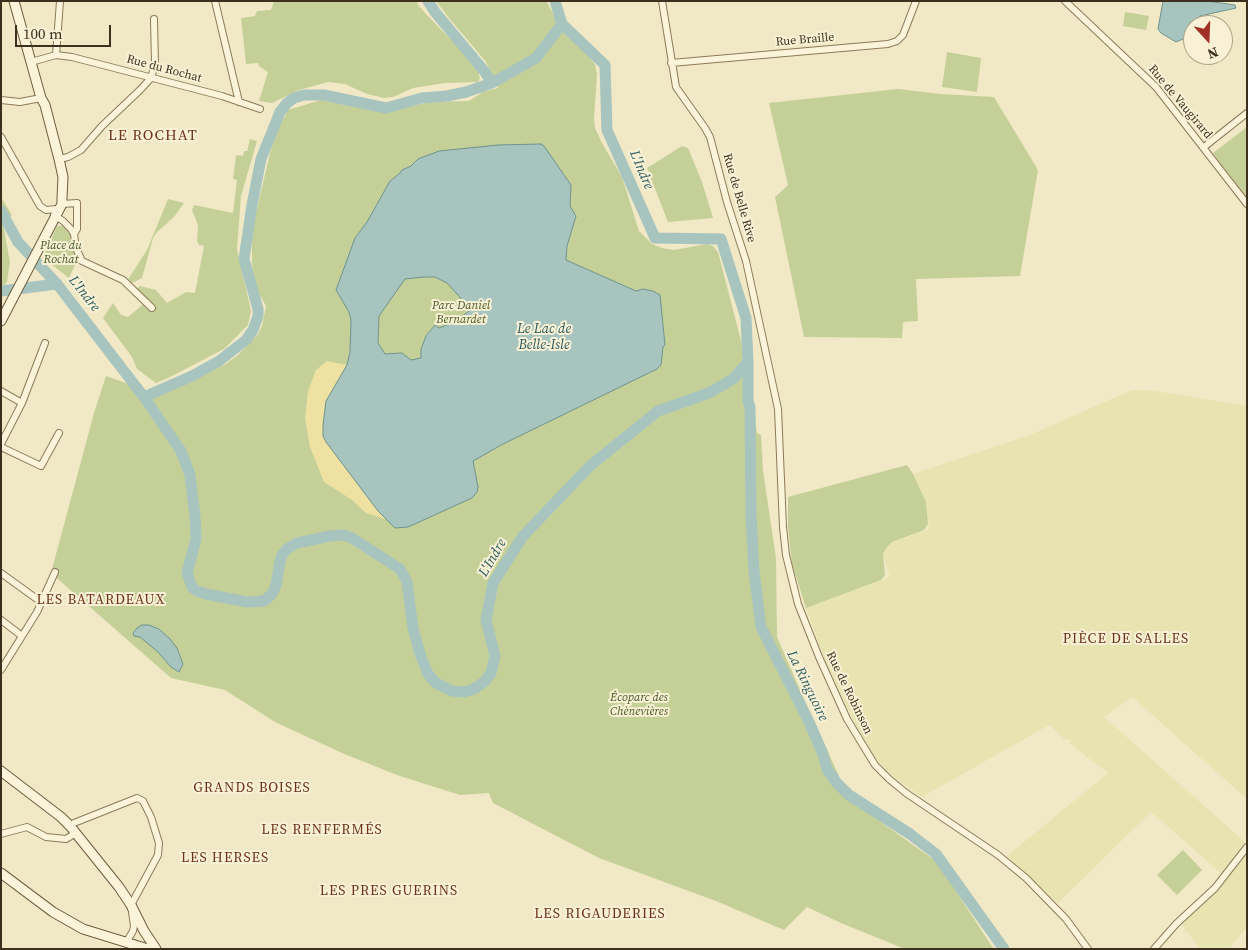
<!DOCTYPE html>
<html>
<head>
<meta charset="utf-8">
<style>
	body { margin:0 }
	#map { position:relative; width:1248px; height:950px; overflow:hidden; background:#f1e8c6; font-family:"Source Serif 4",serif }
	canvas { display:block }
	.frame { position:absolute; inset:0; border:2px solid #3d301f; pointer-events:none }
	.north { position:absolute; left:1183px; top:15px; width:50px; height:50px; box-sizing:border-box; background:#f8f1d6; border:1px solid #ada48d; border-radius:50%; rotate:160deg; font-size:14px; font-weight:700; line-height:20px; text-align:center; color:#3d301f }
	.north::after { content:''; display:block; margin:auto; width:18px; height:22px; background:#a13026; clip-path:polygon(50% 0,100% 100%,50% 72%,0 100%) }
	.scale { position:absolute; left:15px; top:25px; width:96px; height:22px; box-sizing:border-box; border:2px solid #3d301f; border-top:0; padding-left:6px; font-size:15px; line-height:18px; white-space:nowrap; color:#3d301f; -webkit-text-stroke:4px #f8f1d6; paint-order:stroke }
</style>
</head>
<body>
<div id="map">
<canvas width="1248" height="950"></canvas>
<div class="frame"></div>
<div class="north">N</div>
<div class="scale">100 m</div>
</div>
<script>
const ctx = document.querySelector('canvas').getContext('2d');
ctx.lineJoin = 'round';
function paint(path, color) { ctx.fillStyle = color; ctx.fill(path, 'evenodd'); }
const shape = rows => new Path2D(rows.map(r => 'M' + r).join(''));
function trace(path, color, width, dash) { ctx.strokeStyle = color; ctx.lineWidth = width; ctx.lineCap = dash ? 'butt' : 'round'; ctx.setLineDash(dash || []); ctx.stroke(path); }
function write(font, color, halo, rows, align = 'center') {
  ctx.font = font + ' "Source Serif 4",serif'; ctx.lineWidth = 4; ctx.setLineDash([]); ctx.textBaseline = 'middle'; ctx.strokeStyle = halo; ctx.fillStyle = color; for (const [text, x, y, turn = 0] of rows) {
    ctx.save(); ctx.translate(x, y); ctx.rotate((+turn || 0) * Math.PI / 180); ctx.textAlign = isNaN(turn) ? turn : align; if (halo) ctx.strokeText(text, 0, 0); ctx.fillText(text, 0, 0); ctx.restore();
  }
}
const farmland = shape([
	[1132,390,1155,391,1247,406,1247,799,1132,697,1104,717,1246,843,1222,874,1151,812,1058,903,1007,856,1108,773,1069,743,1072,740,1064,739,1049,725,922,797,898,780,884,768,874,756,852,718,823,655,806,608,890,577,883,554,887,547,892,542,929,529,926,502,913,474,1030,435],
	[1247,847,1247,927,1229,949,1200,949,1182,925]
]);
const green = shape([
	[274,1,417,1,418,5,426,14,466,55,478,71,480,78,478,82,445,83,413,88,393,97,384,98,367,94,345,84,328,82,299,90,272,103,259,101,268,72,259,66,258,63,246,64,241,18,255,16,257,11,271,10],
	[436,1,546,1,566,36,570,36,577,40,595,65,597,74,594,119,595,128,602,143,622,177,639,231,652,244,662,248,674,250,707,244,713,246,718,252,744,352,742,360,748,368,757,433,761,435,763,471,776,558,777,637,815,724,850,800,937,862,993,948,905,949,841,923,807,907,784,930,716,901,599,858,493,803,489,793,460,795,397,775,342,753,275,722,225,690,171,678,51,573,94,413,106,376,160,395,163,391,178,383,224,365,238,355,258,334,262,326,266,306,257,290,252,265,252,240,256,213,270,153,278,129,288,110,321,100,385,112,430,102,469,101,483,92,498,88,486,62,449,18],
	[1125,12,1149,16,1146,30,1123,26],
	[947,52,981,58,977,92,942,87],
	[898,89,940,94,994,97,1038,170,1020,276,916,279,918,321,903,322,902,338,804,337,775,197,788,185,769,103],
	[1247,127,1247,196,1245,197,1213,153],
	[250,139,257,141,241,196,237,249,251,311,248,325,224,349,168,378,156,383,137,369,132,357,103,318,113,303,121,315,128,317,140,307,147,301,136,289,140,286,156,290,167,303,186,292,195,293,204,246,199,245,197,241,198,225,192,210,194,205,233,213,237,180,233,179,236,155,243,156,244,151,247,151],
	[682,146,688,148,702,182,713,218,668,222,647,168],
	[1,197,12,215,3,224,10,262,7,282,1,288],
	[168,199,184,203,174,217,157,232,153,238,142,278,130,284,127,281,147,250],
	[57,226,63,226,71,235,78,258,69,278,43,258],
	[907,465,913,474,926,502,928,524,924,530,892,542,887,547,883,554,885,575,881,580,806,608,792,564,788,527,788,497],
	[1183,850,1202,870,1177,895,1157,875]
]);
const sand = shape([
	[327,361,347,365,326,401,323,425,378,511,388,520,366,513,352,500,324,482,310,447,305,418,308,391,316,370]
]);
const water = shape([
	[1163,1,1207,1,1235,5,1236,8,1200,16,1183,39,1176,42,1161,33,1158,29,1163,1],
	[541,144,544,146,571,185,570,206,576,216,567,246,566,260,636,291,643,289,653,291,660,295,665,345,663,347,661,365,657,369,501,445,475,460,473,461,478,487,477,492,472,498,408,527,395,528,378,511,326,442,323,436,323,425,326,401,347,365,350,352,351,320,349,312,336,290,355,238,367,222,390,181,399,174,402,170,411,166,418,159,439,151,498,145,541,144],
	[423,277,435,277,447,283,465,303,469,311,456,321,439,328,435,325,426,336,421,349,421,358,411,360,402,353,385,354,378,343,379,316,405,279,423,277],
	[142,625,149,625,159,629,170,639,177,648,183,664,179,672,171,667,158,652,140,637,134,636,133,633,137,628,142,625]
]);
const river = shape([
	[492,83,536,58,562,24],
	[1,211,18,242,57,284,144,397,181,451,190,475,195,516,196,539,187,573,192,587,197,591,206,594,247,602,264,601,272,594,276,585,280,561,282,555,287,549,297,543,330,536,343,535,352,538,400,569,407,582,413,628,420,654,428,674,436,683,452,691,464,692,474,689,484,682,491,673,495,656,486,620,493,583,523,536,591,465,658,411,709,393,733,379,748,362,746,318,721,239,655,238,607,130,605,65,562,24,555,1],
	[1,291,57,284],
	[748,362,748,401,750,407,751,516,754,571,761,627,809,722,823,754,827,769,836,782,849,795,910,834,936,854,1004,949],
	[144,397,192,376,219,361,246,340,253,330,258,316,258,309,244,259,252,205,261,159,280,112,287,103,294,98,304,95,324,95,386,108,422,98,447,96,466,92,492,83,485,72,435,12,428,1]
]);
const street = shape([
	[215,1,239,102],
	[662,1,676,87,705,128,710,137,727,202,746,261,778,409,783,527,786,555,798,604,819,657,847,719,875,765,889,779,906,793,998,855,1026,878,1066,919,1088,949],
	[1065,1,1156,87,1247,204],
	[56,55,60,1],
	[31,62,56,55,72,57,222,96,260,109],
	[671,63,888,44,897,41,903,35,916,1],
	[1,100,20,102,41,98],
	[1,137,40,206,46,210,57,209],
	[1204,147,1247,113],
	[59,159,68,157,81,150,102,126,140,90,151,78,155,64,154,19],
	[62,204,77,203,77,229,74,234],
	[54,215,63,221,71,229,74,234,76,248,82,261,123,280,152,308],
	[1,391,22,403],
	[1,444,22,403,45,343],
	[1,447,41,466,59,433],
	[1,573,41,602],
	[1,620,22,636],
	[1,670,37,612,55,572],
	[70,826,74,823,137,798,143,801,151,817,159,843,158,855,131,905,134,926,133,931,127,941],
	[1,834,27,827,46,837,66,839,76,833],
	[1154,949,1176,924,1215,888,1247,847]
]);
const secondary = shape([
	[1,321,62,204,62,198,63,177,59,159,45,105,41,98,14,1],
	[1,771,61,817,70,826,119,887,131,905,144,931,156,949],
	[1,873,53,912,83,929,148,949]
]);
const streetNames = [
	["Rue Braille",805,40,-5],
	["Rue du Rochat",164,69,15],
	["Rue de Vaugirard",1180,102,50],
	["Rue de Belle Rive",739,198,74],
	["Rue de Robinson",849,693,64]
];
const parkNames = [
	["Place du",61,246],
	["Rochat",61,260],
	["Parc Daniel",461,306],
	["Bernardet",461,320],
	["Écoparc des",639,698],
	["Chènevières",639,712]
];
const waterNames = [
	["L'Indre",641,170,67],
	["L'Indre",84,294,52],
	["Le Lac de",544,329],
	["Belle-Isle",544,345],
	["L'Indre",493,558,-60],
	["La Ringuoire",807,686,64]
];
const neighbourhoodNames = [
	["LES BATARDEAUX",101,600],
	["PIÈCE DE SALLES",1126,639],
	["GRANDS BOISES",252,788],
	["LES RENFERMÉS",322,830],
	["LES HERSES",225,858],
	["LES PRES GUERINS",389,891],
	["LES RIGAUDERIES",600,914]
];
const quarterNames = [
	["LE ROCHAT",153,136]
];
paint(farmland, '#e7e4b2');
paint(green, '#c5d098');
paint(sand, '#eee1a1');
paint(water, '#a7c4bf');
trace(water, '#6d948e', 1);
trace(river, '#a7c4bf', 11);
trace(street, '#8e7a5a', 8);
trace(secondary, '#705b3d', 11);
trace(street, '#fbf4da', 6);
trace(secondary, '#fbf4da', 9);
write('12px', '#3d301f', '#f8f1d6', streetNames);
write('italic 12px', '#485b24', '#f8f1d6', parkNames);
write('italic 14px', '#2d5c5e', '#f8f1d6', waterNames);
ctx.letterSpacing = '1px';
write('14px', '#6d341b', '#f8f1d6', neighbourhoodNames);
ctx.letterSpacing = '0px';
ctx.letterSpacing = '1px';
write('15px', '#6d341b', '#f8f1d6', quarterNames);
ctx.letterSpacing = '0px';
</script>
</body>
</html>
